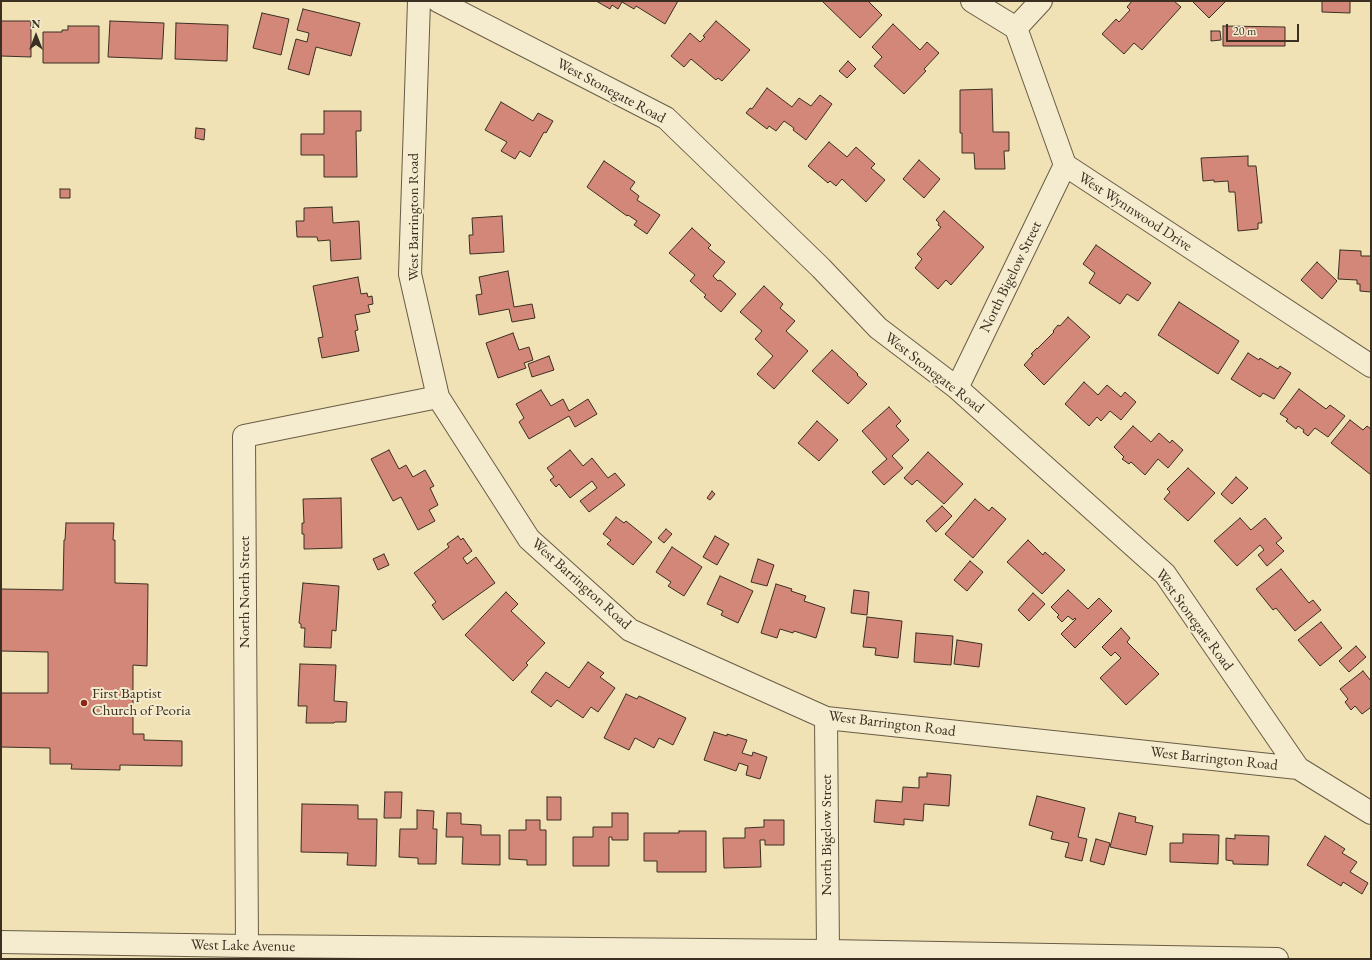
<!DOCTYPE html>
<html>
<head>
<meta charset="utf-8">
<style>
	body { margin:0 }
	#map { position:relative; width:1372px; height:960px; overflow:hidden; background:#f0e2b5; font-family:"EB Garamond",serif }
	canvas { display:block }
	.frame { position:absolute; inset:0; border:2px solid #3a2f21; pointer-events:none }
	.north { position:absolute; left:16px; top:16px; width:40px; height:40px; -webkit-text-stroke:3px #f5eccf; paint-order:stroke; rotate:0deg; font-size:11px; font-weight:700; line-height:16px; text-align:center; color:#3a2f21 }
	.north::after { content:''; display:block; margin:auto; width:14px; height:18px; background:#3a2f21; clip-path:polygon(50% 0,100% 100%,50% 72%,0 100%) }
	.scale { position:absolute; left:1226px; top:24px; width:73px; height:18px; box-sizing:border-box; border:2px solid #3a2f21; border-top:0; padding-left:5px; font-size:12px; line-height:14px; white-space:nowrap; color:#3a2f21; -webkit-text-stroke:3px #f5eccf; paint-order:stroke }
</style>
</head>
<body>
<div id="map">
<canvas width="1372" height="960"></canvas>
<div class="frame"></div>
<div class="north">N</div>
<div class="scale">20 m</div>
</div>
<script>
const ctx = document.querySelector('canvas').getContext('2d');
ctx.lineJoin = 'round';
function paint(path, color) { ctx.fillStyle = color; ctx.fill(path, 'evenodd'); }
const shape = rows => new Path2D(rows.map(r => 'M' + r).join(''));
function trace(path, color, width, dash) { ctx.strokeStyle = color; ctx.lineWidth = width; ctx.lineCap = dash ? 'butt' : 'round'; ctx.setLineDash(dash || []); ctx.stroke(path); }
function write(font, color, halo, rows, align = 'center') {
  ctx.font = font + ' "EB Garamond",serif'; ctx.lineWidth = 4; ctx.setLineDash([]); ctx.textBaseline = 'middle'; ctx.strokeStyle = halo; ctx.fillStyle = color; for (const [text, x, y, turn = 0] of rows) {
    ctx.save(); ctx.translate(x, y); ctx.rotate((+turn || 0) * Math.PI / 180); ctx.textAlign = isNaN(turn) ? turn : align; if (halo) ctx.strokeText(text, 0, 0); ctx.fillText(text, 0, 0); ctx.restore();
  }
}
const building = shape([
	[596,1,678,1,665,24,636,6,634,9,622,2,618,9,612,5,610,9,596,1],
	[822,1,868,1,882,15,860,38,822,1],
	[1132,1,1174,1,1181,7,1142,50,1134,43,1124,54,1102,34,1116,19,1119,22,1130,10,1127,7,1132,1],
	[1192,1,1226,1,1209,18,1192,1],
	[1322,1,1350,1,1350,13,1322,12,1322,1],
	[303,9,360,23,351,56,316,47,309,75,288,69,296,39,307,42,309,33,297,30,303,9],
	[262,13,289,19,281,55,253,48,262,13],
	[1,21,31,21,31,57,1,56,1,21],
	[110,21,164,23,162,59,108,57,110,21],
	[716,21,750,50,722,81,718,78,716,80,691,59,684,67,671,56,690,33,700,42,705,37,703,36,716,21],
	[176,23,228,25,227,61,175,59,176,23],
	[893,24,920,50,927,42,939,53,924,69,926,71,904,94,874,66,882,57,872,47,893,24],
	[68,26,99,26,99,63,43,63,43,32,62,32,62,30,68,30,68,26],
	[1223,26,1285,27,1285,46,1223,46,1223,26],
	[1211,31,1220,31,1221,40,1211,41,1211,31],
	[848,61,856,69,847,78,839,71,848,61],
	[767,88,792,107,799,98,811,106,820,95,832,104,806,140,793,130,794,128,784,121,776,131,769,126,767,129,746,113,750,108,752,109,767,88],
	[992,89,993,132,1009,132,1009,151,1004,151,1005,169,975,169,974,153,962,153,962,133,960,133,960,90,992,89],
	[501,102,533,121,538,113,553,121,546,133,544,132,530,157,520,151,515,159,501,151,507,142,485,130,501,102],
	[324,111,361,111,361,131,356,131,357,177,324,177,324,155,301,155,301,134,324,134,324,111],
	[196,128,205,129,204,140,195,138,196,128],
	[829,142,847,157,856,147,875,164,871,168,885,180,866,202,842,179,836,186,830,181,828,183,808,166,829,142],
	[1248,156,1248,166,1256,166,1262,223,1258,223,1258,229,1238,231,1235,192,1229,192,1228,181,1214,182,1214,180,1203,181,1201,158,1248,156],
	[919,160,940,179,924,198,903,179,919,160],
	[604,161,635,182,630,189,639,196,637,200,660,215,647,234,634,225,637,221,628,215,627,216,587,187,604,161],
	[60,189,70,189,70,198,60,198,60,189],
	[332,207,333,223,359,221,361,259,331,261,330,240,318,241,317,237,297,237,296,221,304,221,304,208,332,207],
	[944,211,984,247,951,285,946,280,938,289,915,268,922,259,917,254,941,227,938,225,939,223,936,220,944,211],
	[502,216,504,252,470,254,469,235,473,235,472,218,502,216],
	[692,228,711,245,708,248,725,262,713,276,718,281,720,280,736,294,721,312,704,297,706,295,690,281,695,275,669,253,692,228],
	[1096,245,1151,283,1138,301,1127,294,1120,304,1089,283,1095,273,1083,264,1096,245],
	[1340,250,1361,251,1361,256,1371,256,1371,292,1360,291,1360,284,1357,284,1357,280,1338,279,1340,250],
	[1317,262,1337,281,1322,299,1301,280,1317,262],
	[508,271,514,307,532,304,535,318,512,322,509,309,479,315,476,295,482,294,479,277,508,271],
	[358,277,361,294,367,293,368,297,372,296,373,304,368,305,370,312,355,315,358,330,355,331,359,351,322,358,318,338,323,337,313,286,358,277],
	[764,286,783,304,780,308,795,321,786,331,808,351,774,389,757,374,773,356,755,339,762,331,740,312,764,286],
	[1179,302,1239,341,1218,374,1158,335,1179,302],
	[1068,317,1090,337,1044,385,1024,365,1033,355,1031,354,1037,348,1037,349,1054,332,1053,331,1058,325,1060,326,1068,317],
	[513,333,519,350,529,347,533,360,524,363,526,368,498,378,486,343,513,333],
	[832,350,858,374,857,375,867,384,848,404,812,371,832,350],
	[1248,353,1259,360,1260,358,1278,369,1280,366,1291,373,1274,399,1263,393,1260,397,1231,379,1248,353],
	[549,356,554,370,532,377,528,364,549,356],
	[1084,382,1098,395,1107,385,1121,397,1125,392,1136,402,1121,420,1110,411,1101,421,1097,417,1089,426,1065,404,1084,382],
	[1299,389,1326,409,1330,405,1345,416,1328,437,1315,428,1308,436,1303,432,1304,430,1298,426,1296,429,1286,421,1288,419,1280,414,1299,389],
	[541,390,551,406,563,399,569,411,588,399,597,414,575,427,569,416,529,439,519,422,524,418,516,404,541,390],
	[889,407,901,421,896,426,909,440,892,456,903,468,884,485,872,472,887,459,862,431,889,407],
	[1350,420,1363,430,1367,426,1371,429,1371,475,1331,443,1350,420],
	[817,421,838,440,819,461,798,443,817,421],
	[1133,426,1151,442,1159,433,1170,443,1172,440,1183,450,1168,468,1158,459,1145,475,1131,462,1129,464,1122,459,1124,457,1114,447,1133,426],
	[389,450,399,469,406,465,413,477,425,470,434,486,430,488,438,505,429,510,435,521,418,530,401,497,393,501,371,459,389,450],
	[570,450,583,466,592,458,608,478,615,473,625,485,589,512,580,501,597,488,592,481,570,498,559,484,556,487,550,480,554,477,547,468,570,450],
	[928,452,963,484,944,504,917,480,912,485,904,478,928,452],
	[1188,468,1215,493,1188,521,1164,499,1170,492,1167,489,1188,468],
	[1236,477,1248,488,1232,504,1221,494,1236,477],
	[712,491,715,494,710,500,707,498,712,491],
	[341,498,342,548,304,549,304,534,302,534,302,523,304,523,303,499,341,498],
	[975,499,989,511,992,507,1006,519,973,558,945,534,975,499],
	[942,506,952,516,936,532,926,521,942,506],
	[616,517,624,523,626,521,652,542,633,565,607,544,611,540,603,534,616,517],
	[1240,518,1251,530,1265,518,1282,538,1276,543,1284,551,1267,566,1258,555,1264,550,1260,545,1237,566,1214,541,1240,518],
	[66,523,114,523,113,540,115,540,115,583,148,584,147,666,133,665,133,734,144,734,144,740,182,741,182,766,120,765,120,770,71,769,72,764,50,764,50,748,1,747,1,693,48,693,48,652,1,651,1,589,63,590,64,540,65,540,66,523],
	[666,529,672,534,664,543,658,538,666,529],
	[458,536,461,540,463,538,472,551,463,558,467,564,476,557,495,583,443,620,432,605,436,602,414,573,449,547,447,544,458,536],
	[715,536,729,544,717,565,703,557,715,536],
	[1028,540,1043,555,1045,552,1065,570,1042,594,1007,562,1028,540],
	[672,547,702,567,684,596,668,586,671,582,656,572,672,547],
	[384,554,389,565,378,570,373,559,384,554],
	[758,559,774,565,767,586,751,582,758,559],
	[970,561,983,572,967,591,954,580,970,561],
	[1281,569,1309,603,1313,600,1321,610,1295,631,1276,608,1273,610,1256,589,1281,569],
	[720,576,753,591,738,623,721,615,723,611,707,604,720,576],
	[303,583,339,586,336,631,332,630,331,648,304,647,305,628,301,628,301,624,299,623,303,583],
	[776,584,792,589,791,591,806,596,804,601,825,608,816,638,794,631,793,633,780,629,777,638,761,633,776,584],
	[854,590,869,592,867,615,851,613,854,590],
	[1068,590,1088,609,1099,598,1112,611,1075,648,1061,634,1076,619,1075,618,1073,620,1068,616,1062,622,1057,617,1059,615,1051,607,1068,590],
	[506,592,518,604,511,611,545,643,526,663,528,665,513,681,465,635,506,592],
	[1033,593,1045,604,1029,621,1018,610,1033,593],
	[867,617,902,621,898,658,875,655,876,648,863,647,867,617],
	[1321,622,1342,648,1320,666,1298,640,1321,622],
	[1121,628,1130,638,1127,642,1159,674,1126,705,1100,678,1121,658,1115,652,1111,656,1102,647,1121,628],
	[916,633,953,636,951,665,914,662,916,633],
	[957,640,982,644,979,667,954,664,957,640],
	[1356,646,1366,657,1349,672,1339,661,1356,646],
	[588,662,604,673,600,677,615,688,598,712,591,707,583,718,557,700,551,707,531,692,546,672,569,688,588,662],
	[300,664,336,665,334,701,347,702,346,722,335,722,334,723,306,723,307,706,298,706,300,664],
	[1363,671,1371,681,1371,709,1370,708,1362,714,1355,706,1351,710,1345,702,1348,699,1340,689,1363,671],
	[626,694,637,699,639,696,686,718,673,745,659,738,654,748,635,738,629,750,604,738,626,694],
	[714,732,727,736,727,734,747,740,742,753,752,756,753,752,767,757,760,779,746,775,748,766,739,763,736,771,704,760,714,732],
	[927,773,951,775,949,806,924,804,923,821,904,819,904,825,874,822,876,800,902,802,903,787,919,788,919,777,927,777,927,773],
	[385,792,402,792,401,818,384,818,385,792],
	[1037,796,1085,808,1078,837,1087,839,1082,861,1065,857,1069,843,1051,839,1053,832,1029,825,1037,796],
	[547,797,561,797,561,820,547,820,547,797],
	[302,804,358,805,358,819,377,819,376,866,347,865,348,853,301,852,302,804],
	[417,810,434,811,433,829,437,829,436,864,418,864,418,858,399,857,400,829,417,829,417,810],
	[447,813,461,813,461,824,481,825,481,835,500,835,500,865,462,864,463,837,446,837,447,813],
	[612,813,628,813,628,840,612,840,612,837,609,837,609,866,573,866,573,837,593,837,593,827,612,827,612,813],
	[1119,813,1136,817,1135,822,1153,826,1146,855,1110,847,1119,813],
	[526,820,540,820,540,830,546,830,546,865,527,865,527,860,509,859,509,830,526,830,526,820],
	[764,820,784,820,784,845,765,845,765,840,760,840,761,867,724,868,723,838,745,838,745,828,764,827,764,820],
	[679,831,706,831,706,872,657,872,657,861,644,861,644,833,679,833,679,831],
	[1183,834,1219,835,1218,864,1170,862,1170,843,1183,843,1183,834],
	[1235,835,1269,836,1268,865,1233,864,1233,861,1226,860,1226,838,1235,839,1235,835],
	[1325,836,1345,849,1342,853,1357,862,1350,872,1368,883,1362,894,1343,882,1341,886,1307,865,1325,836],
	[1096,839,1110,843,1104,865,1090,861,1096,839]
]);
const minor = shape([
	[419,1,410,274,438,397,529,539,630,630,826,718,1298,768],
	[438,1,666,118,821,268,878,328,957,388,1165,574,1298,768,1371,813],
	[972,1,1016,28,1065,165,1371,366],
	[1016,28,1041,1],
	[957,388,1065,165],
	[826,718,828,951],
	[1,942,247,946,828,951,1277,959],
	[247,946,244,436,438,397]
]);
const markers = [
	[84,703,4,"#8f2418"]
];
const streetNames = [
	["West Stonegate Road",611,91,28],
	["West Wynnwood Drive",1135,212,33],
	["West Barrington Road",414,217,-90],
	["North Bigelow Street",1011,277,-64],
	["West Stonegate Road",934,373,38],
	["West Barrington Road",581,584,42],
	["North North Street",245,592,-90],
	["West Stonegate Road",1194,620,54],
	["West Barrington Road",892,724,7],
	["West Barrington Road",1214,759,6],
	["North Bigelow Street",827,835,-90],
	["West Lake Avenue",243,946,1]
];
const poiNames = [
	["First Baptist",92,694],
	["Church of Peoria",92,711]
];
paint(building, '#d38778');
trace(building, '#3a2f21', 1);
trace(minor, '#685c46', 24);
trace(minor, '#f5eccf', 22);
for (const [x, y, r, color] of markers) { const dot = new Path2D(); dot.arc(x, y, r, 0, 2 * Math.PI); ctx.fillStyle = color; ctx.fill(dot); trace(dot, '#f5eccf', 1.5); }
write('15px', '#3a2f21', '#f5eccf', streetNames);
write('15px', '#3a2f21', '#f5eccf', poiNames, 'left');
</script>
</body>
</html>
